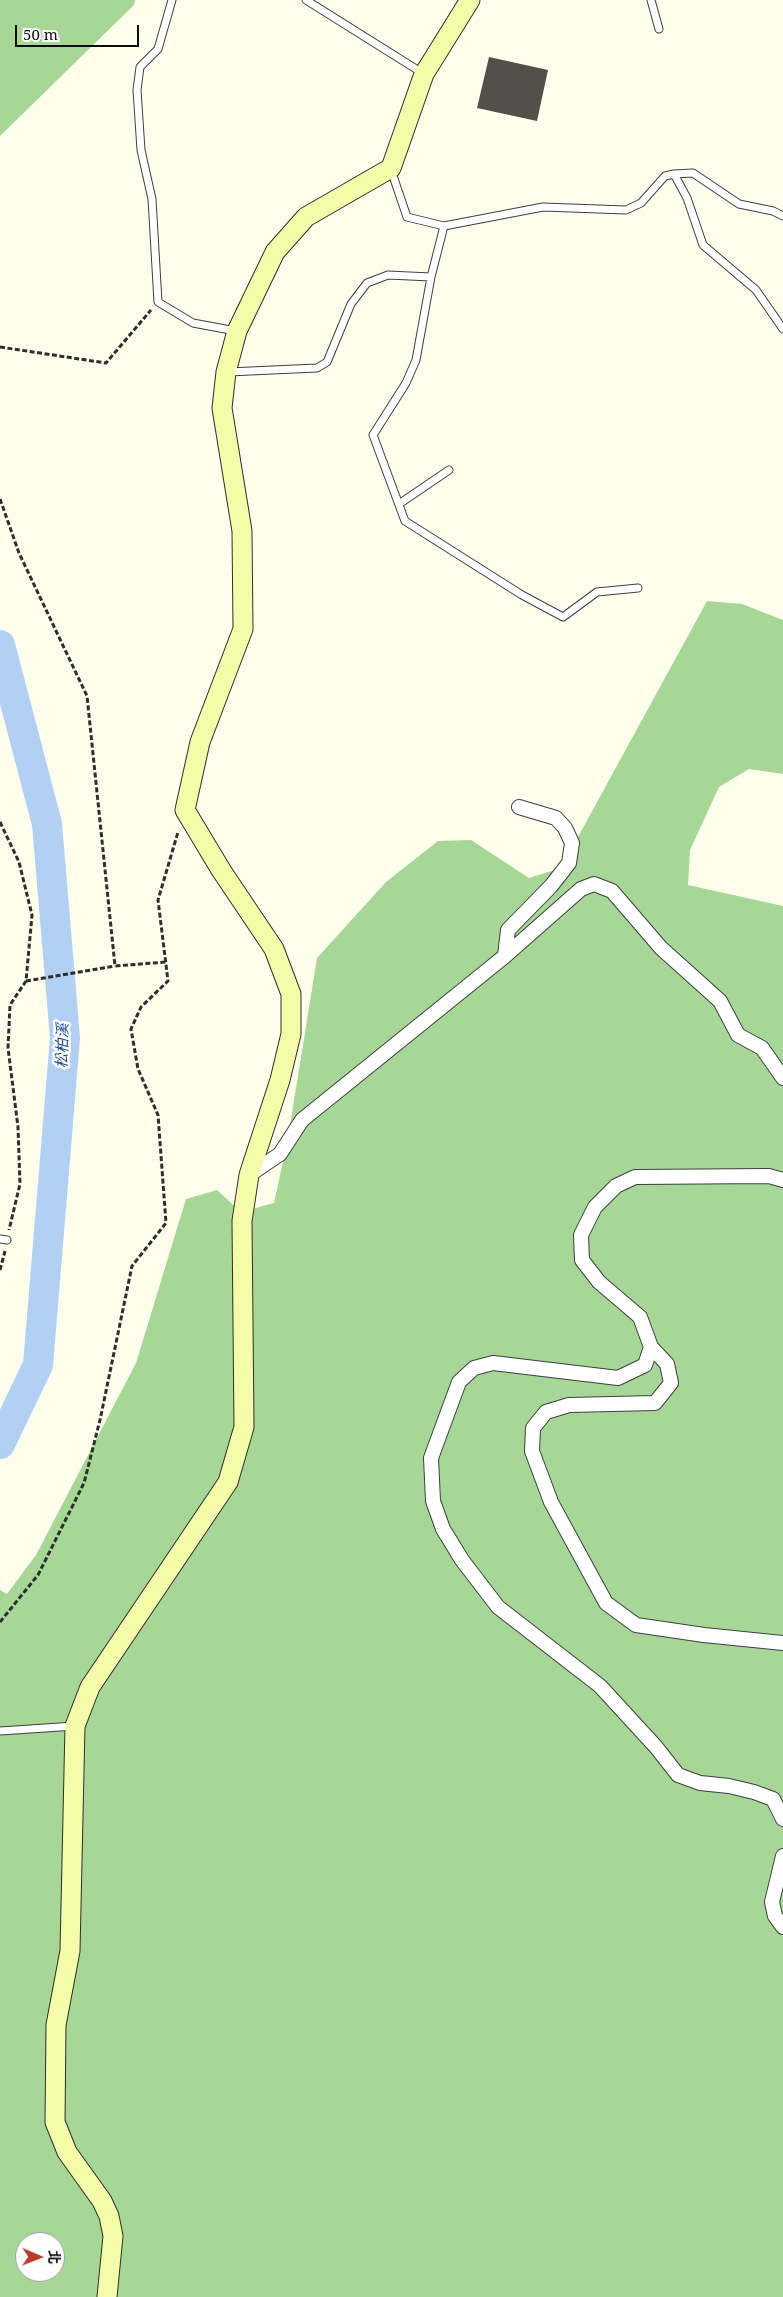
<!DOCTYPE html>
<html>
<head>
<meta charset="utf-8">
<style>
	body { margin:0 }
	#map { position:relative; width:783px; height:2297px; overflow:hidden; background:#fefeec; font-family:"Noto Serif","Noto Sans TC",serif }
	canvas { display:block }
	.north { position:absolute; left:15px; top:2232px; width:50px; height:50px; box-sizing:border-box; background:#fff; border:1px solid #9e9e9e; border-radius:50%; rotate:91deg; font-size:14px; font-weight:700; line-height:20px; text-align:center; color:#0c0c0c }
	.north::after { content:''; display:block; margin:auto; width:18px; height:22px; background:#b73e2a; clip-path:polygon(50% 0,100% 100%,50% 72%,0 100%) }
	.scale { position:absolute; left:15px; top:25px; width:124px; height:22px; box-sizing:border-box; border:2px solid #0c0c0c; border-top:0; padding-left:6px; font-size:15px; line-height:18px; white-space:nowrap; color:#0c0c0c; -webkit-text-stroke:4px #fff; paint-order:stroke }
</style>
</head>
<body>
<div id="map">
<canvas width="783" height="2297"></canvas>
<div class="north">北</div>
<div class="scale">50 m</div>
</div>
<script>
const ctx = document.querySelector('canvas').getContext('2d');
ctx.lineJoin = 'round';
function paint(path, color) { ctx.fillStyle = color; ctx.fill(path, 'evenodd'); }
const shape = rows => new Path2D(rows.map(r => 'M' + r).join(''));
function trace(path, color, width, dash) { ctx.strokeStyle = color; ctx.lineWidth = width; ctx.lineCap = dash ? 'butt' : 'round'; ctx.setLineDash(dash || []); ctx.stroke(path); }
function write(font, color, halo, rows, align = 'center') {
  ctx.font = font + ' "Noto Serif","Noto Sans TC",serif'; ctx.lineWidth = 5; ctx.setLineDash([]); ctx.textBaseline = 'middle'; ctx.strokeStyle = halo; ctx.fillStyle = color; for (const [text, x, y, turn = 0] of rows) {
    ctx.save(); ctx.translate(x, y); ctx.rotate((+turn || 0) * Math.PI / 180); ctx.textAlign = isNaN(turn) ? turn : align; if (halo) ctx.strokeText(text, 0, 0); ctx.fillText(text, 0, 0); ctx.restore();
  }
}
const forest = shape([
	[0,0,135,0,134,5,0,136],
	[707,601,742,604,783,620,783,774,749,769,719,787,690,850,688,885,783,906,783,2297,0,2297,0,1590,7,1594,36,1555,136,1363,186,1199,217,1190,241,1212,274,1203,288,1138,317,958,386,882,438,841,471,840,529,878,561,868],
	[25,2242,55,2242,55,2272,25,2272]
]);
const river = shape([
	[0,645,47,824,65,1038,38,1365,0,1444]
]);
const building = shape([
	[489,57,548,70,537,121,477,108]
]);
const path = shape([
	[0,347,106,363,151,310],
	[0,499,19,553,87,696,115,966,166,962],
	[0,822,19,862,32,915,26,981,10,1005,8,1048,18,1127,20,1184,9,1230],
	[26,981,115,966],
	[0,1270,5,1251],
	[0,1622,38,1575,84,1483,100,1420,132,1266,166,1223,158,1115,138,1069,131,1029,141,1007,168,981,158,900,178,832]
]);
const lane = shape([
	[172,0,158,49,140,67,137,90,141,150,152,199,158,302,193,323,236,331],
	[306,0,424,74],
	[651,0,659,29],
	[391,170,407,217,444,226,543,207,626,210,641,203,665,176,674,174,687,198,703,245,756,290,783,329],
	[674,174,693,173,739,204,773,211,783,216],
	[444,226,431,277,416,360,406,383,373,435,405,521,522,595,563,617,597,592,638,588],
	[228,372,317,368,327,362,351,304,367,283,388,275,431,277],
	[399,504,449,470],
	[0,1239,7,1240],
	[0,1731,75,1726]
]);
const street = shape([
	[505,956,508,930,551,886,569,863,572,843,565,828,556,818,519,807],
	[249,1175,280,1154,302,1120,505,956,581,889,594,884,612,891,661,948,720,1001,738,1035,762,1048,783,1078],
	[783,1180,769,1176,635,1177,616,1186,595,1207,581,1235,582,1260,599,1282,640,1317,651,1347,645,1365,618,1378,493,1363,474,1368,459,1382,431,1458,433,1501,443,1529,462,1560,498,1607,600,1686,656,1747,678,1775,700,1783,729,1786,754,1792,773,1799,783,1819],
	[651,1347,667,1364,671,1383,655,1403,569,1405,546,1412,533,1428,532,1451,551,1502,606,1603,636,1625,704,1635,783,1643],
	[783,1856,772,1902,775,1916,783,1927]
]);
const secondary = shape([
	[107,2297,113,2236,109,2216,102,2201,67,2152,55,2122,56,2025,70,1951,75,1726,90,1687,228,1482,244,1427,242,1221,249,1175,280,1080,291,1034,291,994,274,949,221,870,185,810,200,742,243,629,242,531,222,408,226,372,237,331,275,252,306,217,391,168,424,74,470,0]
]);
const waterNames = [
	["松柏溪",63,1046,-89]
];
paint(forest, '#a7d797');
trace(river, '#b2cff4', 30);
paint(building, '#544f49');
trace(lane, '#3f3f3f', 9);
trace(street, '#3f3f3f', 16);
trace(secondary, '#2e2e2e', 21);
trace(path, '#2e2e2e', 3, [5, 2.5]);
trace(lane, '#fff', 7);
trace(street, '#fff', 14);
trace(secondary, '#f5fca9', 19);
write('italic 15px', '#1a4999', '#fff', waterNames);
</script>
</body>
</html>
